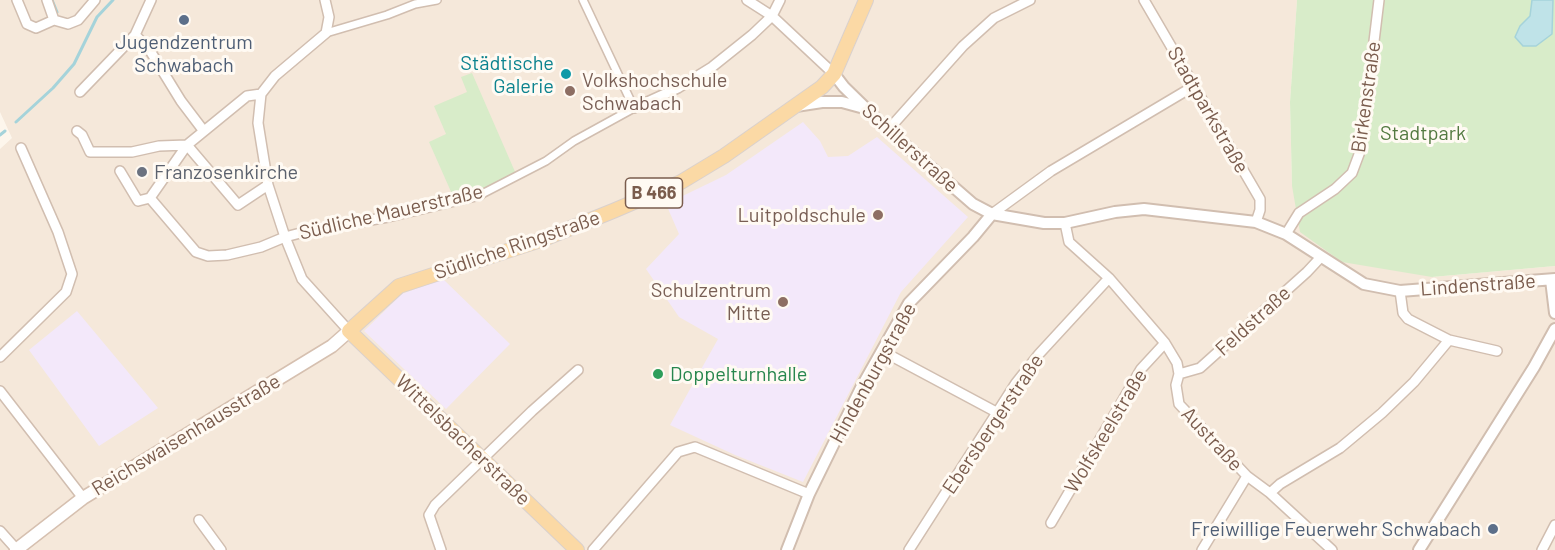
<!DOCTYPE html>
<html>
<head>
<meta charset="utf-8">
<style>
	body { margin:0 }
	canvas { display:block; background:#fdf6ec }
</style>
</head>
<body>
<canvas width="1555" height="550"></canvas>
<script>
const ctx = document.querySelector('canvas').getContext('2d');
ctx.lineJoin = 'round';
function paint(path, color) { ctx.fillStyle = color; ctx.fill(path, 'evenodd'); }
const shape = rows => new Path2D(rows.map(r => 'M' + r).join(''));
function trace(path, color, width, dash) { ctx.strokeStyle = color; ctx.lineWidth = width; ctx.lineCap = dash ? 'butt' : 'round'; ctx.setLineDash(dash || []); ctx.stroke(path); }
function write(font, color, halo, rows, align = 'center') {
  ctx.font = font + ' Barlow,sans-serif'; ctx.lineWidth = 6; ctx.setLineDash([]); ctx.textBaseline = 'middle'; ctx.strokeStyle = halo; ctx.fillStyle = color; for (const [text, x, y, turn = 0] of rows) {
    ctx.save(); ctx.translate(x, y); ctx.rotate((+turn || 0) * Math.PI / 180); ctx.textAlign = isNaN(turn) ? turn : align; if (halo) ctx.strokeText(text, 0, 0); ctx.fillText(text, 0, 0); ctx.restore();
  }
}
const residential = shape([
	[0,0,1297,0,1290,102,1292,186,1432,277,1555,266,1555,550,0,550,0,149,12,138,0,112]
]);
const education = shape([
	[803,122,820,141,828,157,848,156,877,137,968,217,901,292,803,482,735,455,670,425,718,339,679,317,646,269,679,234,666,204,726,175],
	[443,279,510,344,446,409,364,331,402,294],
	[77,311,158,408,99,446,29,350]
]);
const green = shape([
	[1297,0,1555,0,1555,266,1432,277,1342,262,1300,232,1292,186,1290,102],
	[472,73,516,174,486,189,459,198,452,194,429,142,446,134,434,106,467,92,461,77]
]);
const water = shape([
	[1532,0,1553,0,1552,34,1536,46,1523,46,1515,37,1520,26,1530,16,1532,0]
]);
const stream = shape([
	[52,0,57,12],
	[16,122,53,88,74,64,97,17,113,0],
	[0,135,5,131]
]);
const pedestrian = shape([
	[326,33,387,15,415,4,437,0],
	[480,195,546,161,574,141,634,108,583,0]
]);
const minor = shape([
	[17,0,27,24,36,28,54,20,68,24,78,20,95,0],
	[47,0,54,20],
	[747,0,772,16,834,74],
	[1144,0,1260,199,1260,210,1256,222],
	[135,35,149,49,181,101,203,130],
	[80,92,135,35,151,0],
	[261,94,258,123,268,185,285,237,302,279,349,331],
	[261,94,275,76,326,33,329,17,325,0],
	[634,108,678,88,712,67,752,35,772,16,780,0],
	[888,130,963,46,994,18,1030,0],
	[77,131,82,135,90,152,132,152,159,146,187,145],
	[187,145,238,205,268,185],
	[120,171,138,201,150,198,187,145,247,96,261,94],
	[150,198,196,252,208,256,227,255,261,247,285,237,308,231,388,217,480,195],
	[992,214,1051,171,1194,86],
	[1065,223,1069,242,1109,278,1165,343,1177,363,1179,374,1176,385,1179,404,1247,476,1270,493,1332,550],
	[1286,234,1299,213,1335,189,1352,173,1361,149,1379,0],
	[1400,291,1403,313,1408,319,1449,340,1497,351],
	[882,351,998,413],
	[0,357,66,292,72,274,58,232,21,148],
	[1179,374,1200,368,1307,272,1321,257],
	[0,391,83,498],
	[1270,493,1280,484,1340,448,1382,413,1414,382,1449,340],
	[199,520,221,550],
	[1051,523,1141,369,1165,343],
	[0,531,17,550],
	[441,550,429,515,435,505,532,411,578,370],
	[593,550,678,452,695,447,809,494],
	[909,550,1016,383,1039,354,1109,278],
	[1202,550,1247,476],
	[1542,550,1555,525]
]);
const tertiary = shape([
	[834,74,844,87,888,130,973,204,992,214,1044,223,1065,223,1115,212,1144,209,1256,222,1286,234,1364,284,1400,291,1555,279],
	[796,106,822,102,842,102,864,108],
	[1551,280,1555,313],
	[787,550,809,494,861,388,909,303,973,237,992,214],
	[1419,550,1534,367,1555,329]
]);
const secondary = shape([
	[16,550,83,498,332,346,349,331]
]);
const primary = shape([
	[577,550,349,331,399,286,541,240,613,211,681,182,724,156,822,87,834,74,866,0]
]);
const markers = [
	[184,20,6,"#5c6f8a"],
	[566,74,6,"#0f9aa8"],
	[570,91,6,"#8d6e63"],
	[142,172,6,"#6b7280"],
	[878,215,6,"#8d6e63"],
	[783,302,6,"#8d6e63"],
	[658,374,6,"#2e9e5b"],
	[1493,529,6,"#5c6f8a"]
];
const shields = [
	[654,193,57]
];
const shieldNames = [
	["B 466",654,193]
];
const serviceNames = [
	["Jugendzentrum",184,42],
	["Schwabach",184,65],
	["Freiwillige Feuerwehr Schwabach",1481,529,"right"]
];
const cultureNames = [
	["Städtische",554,63],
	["Galerie",554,86]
];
const educationNames = [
	["Volkshochschule",582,80,"left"],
	["Schwabach",582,103,"left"],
	["Luitpoldschule",866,215],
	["Schulzentrum",771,290],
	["Mitte",771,313]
];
const streetNames = [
	["Birkenstraße",1366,97,-82],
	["Stadtparkstraße",1208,110,60],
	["Schillerstraße",910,148,42],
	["Südliche Mauerstraße",391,212,-13],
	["Südliche Ringstraße",517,245,-19],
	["Lindenstraße",1478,285,-4],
	["Feldstraße",1253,321,-42],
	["Hindenburgstraße",873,373,-61],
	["Ebersbergerstraße",993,424,-56],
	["Wolfskeelstraße",1106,431,-59],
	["Reichswaisenhausstraße",186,435,-31],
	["Austraße",1212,439,47],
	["Wittelsbacherstraße",463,440,44]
];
const parkNames = [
	["Stadtpark",1423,133]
];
const worshipNames = [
	["Franzosenkirche",154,172]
];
const leisureNames = [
	["Doppelturnhalle",670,374]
];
paint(residential, '#f5e8da');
paint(education, '#f3e8fa');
paint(green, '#d8ecc9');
paint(water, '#bfe3e8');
trace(water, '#a5d3da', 1.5);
trace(stream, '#a5d3da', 3);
trace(pedestrian, '#d1beb0', 10);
trace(minor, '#d1beb0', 12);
trace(tertiary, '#d1beb0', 14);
trace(secondary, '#d6c0b0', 15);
trace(primary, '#dad1cd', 16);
trace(pedestrian, '#fff', 7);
trace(minor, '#fff', 9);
trace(tertiary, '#fff', 10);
trace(secondary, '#fff', 12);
trace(primary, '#fbd9a5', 14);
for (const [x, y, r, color] of markers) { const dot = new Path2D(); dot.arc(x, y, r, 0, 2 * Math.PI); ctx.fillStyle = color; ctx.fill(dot); trace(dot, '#fffaf3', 2); }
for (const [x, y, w] of shields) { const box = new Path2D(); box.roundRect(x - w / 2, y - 15, w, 30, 4.5); ctx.fillStyle = '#fffaf3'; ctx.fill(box); trace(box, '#7a5c4d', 1.5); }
write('bold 18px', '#7a5c4d', null, shieldNames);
write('20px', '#4e5e75', '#fffaf3', serviceNames);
write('20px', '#0d838f', '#fffaf3', cultureNames, 'right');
write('20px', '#785e54', '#fffaf3', educationNames, 'right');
write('20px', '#7a5c4d', '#fffaf3', streetNames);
write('20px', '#537a41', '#fffaf3', parkNames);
write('20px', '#5b616d', '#fffaf3', worshipNames, 'left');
write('20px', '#27864d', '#fffaf3', leisureNames, 'left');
</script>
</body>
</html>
